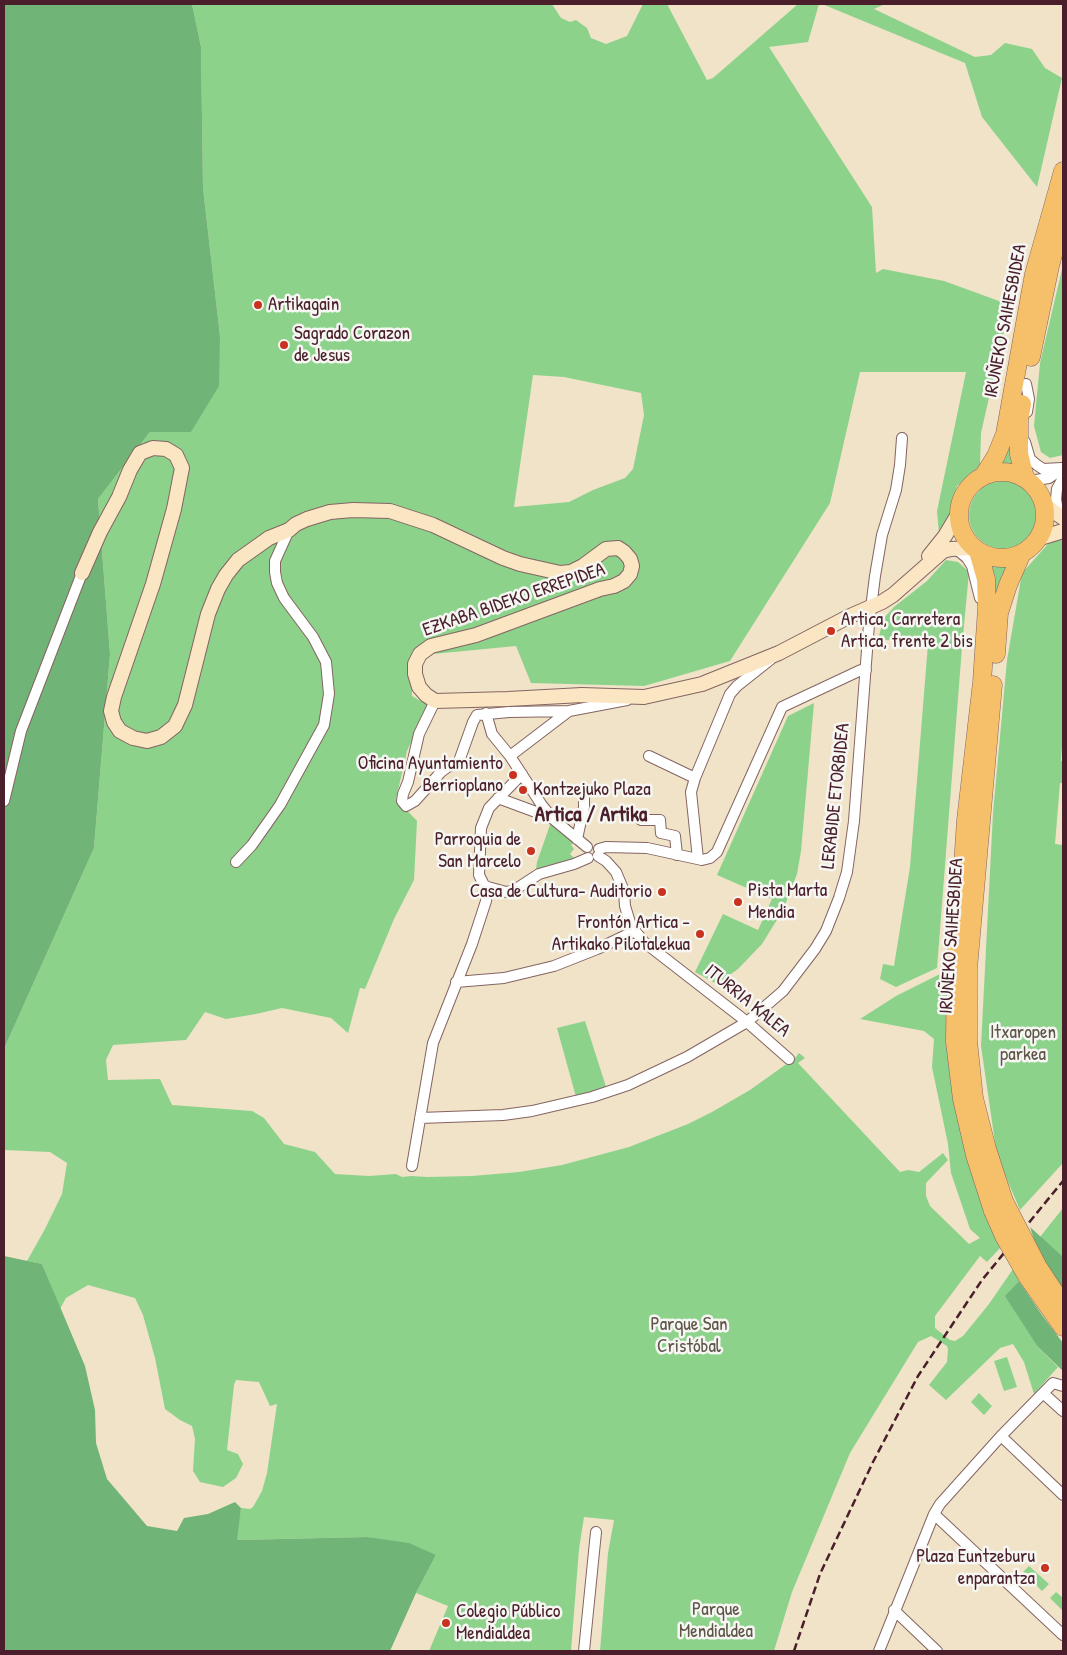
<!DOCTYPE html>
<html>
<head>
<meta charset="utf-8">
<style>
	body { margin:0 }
	#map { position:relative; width:1067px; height:1655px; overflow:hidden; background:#f0e3c8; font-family:"Patrick Hand",sans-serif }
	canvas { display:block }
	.frame { position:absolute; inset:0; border:5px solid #4a1f2b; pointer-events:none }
</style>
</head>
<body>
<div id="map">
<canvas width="1067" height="1655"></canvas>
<div class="frame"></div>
</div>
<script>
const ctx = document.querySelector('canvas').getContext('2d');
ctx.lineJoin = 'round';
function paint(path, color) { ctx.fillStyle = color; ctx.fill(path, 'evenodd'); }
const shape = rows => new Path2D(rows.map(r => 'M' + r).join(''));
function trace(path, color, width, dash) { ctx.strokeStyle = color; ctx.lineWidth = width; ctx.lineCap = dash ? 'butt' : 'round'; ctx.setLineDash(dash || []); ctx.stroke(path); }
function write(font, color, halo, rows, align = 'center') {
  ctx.font = font + ' "Patrick Hand",sans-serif'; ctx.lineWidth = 5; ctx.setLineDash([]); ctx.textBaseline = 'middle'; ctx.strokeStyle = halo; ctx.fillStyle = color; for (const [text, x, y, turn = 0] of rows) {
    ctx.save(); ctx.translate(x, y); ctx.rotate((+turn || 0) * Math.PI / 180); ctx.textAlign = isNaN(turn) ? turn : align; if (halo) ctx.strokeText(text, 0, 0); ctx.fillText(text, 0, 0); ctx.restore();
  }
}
const green = shape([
	[192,4,552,4,561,18,570,22,576,20,587,28,591,38,606,44,627,36,643,4,667,4,707,80,713,78,798,4,819,4,808,42,769,47,872,207,876,273,883,269,944,281,1010,305,981,433,980,466,957,486,948,519,939,534,937,511,966,372,860,372,830,503,730,661,644,686,531,683,516,646,412,656,412,696,428,705,407,751,396,799,417,821,414,880,394,919,365,989,360,988,348,1033,331,1018,282,1008,256,1014,226,1019,205,1012,186,1040,113,1045,106,1060,108,1080,160,1079,172,1105,252,1111,264,1118,284,1144,315,1152,335,1174,369,1176,396,1174,402,1177,411,1176,428,1177,472,1176,519,1172,562,1165,629,1147,688,1124,712,1112,750,1090,785,1065,792,1062,799,1053,805,1058,798,1063,900,1172,908,1170,919,1172,943,1153,948,1160,926,1183,926,1196,930,1206,969,1244,980,1238,970,1229,951,1173,948,1144,932,1067,934,1039,924,1031,860,1019,896,996,948,970,949,1049,1001,1247,987,1262,980,1256,935,1316,935,1328,950,1340,955,1341,963,1336,989,1304,1013,1269,1019,1281,1006,1296,1037,1346,1058,1367,1034,1394,1024,1362,1013,1344,1000,1348,946,1400,929,1385,947,1362,948,1349,947,1346,931,1336,918,1342,850,1453,792,1592,774,1651,600,1651,608,1553,614,1520,584,1517,579,1549,571,1651,429,1651,448,1606,416,1593,436,1555,367,1537,236,1540,241,1508,250,1509,253,1507,262,1491,267,1473,277,1404,270,1406,259,1382,236,1380,234,1385,227,1450,238,1454,243,1464,236,1478,223,1487,200,1482,193,1471,195,1439,192,1426,180,1420,165,1409,155,1358,143,1315,135,1298,88,1285,66,1298,60,1309,42,1264,27,1261,45,1229,62,1194,67,1163,50,1152,4,1150,4,1049,94,848,110,654,98,499,150,432,191,432,220,336,203,188,201,47],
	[533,375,564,377,641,393,644,415,633,469,625,478,593,490,569,502,514,507],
	[822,4,885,4,874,9,975,57,991,55,1005,43,1032,49,1045,68,1062,78,1037,187,982,117,965,63],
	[1063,265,1063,455,1050,458,1041,452,1034,426,1040,363],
	[1013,430,1017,467,999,465],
	'969 515a34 34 0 1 1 68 0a34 34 0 1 1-68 0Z',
	[1063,538,1063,733,1061,761,1063,761,1063,783,1060,783,1055,844,1063,845,1063,1163,1020,1210,997,1156,981,1046,993,813,1007,660,1022,573,1048,544],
	[946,560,958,562,969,572,962,647,937,968,896,987,880,979,883,964,894,966,910,867,928,644,878,639,884,618,894,607,927,581],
	[989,564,1000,566,1011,565,994,611],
	[814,703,801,851,797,874,783,910,762,944,738,969,717,984,695,972,723,914,758,930,772,899,717,875,788,716],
	[551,822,575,842,571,845,574,849,570,854,574,858,536,870,537,862],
	[585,1021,608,1093,576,1097,557,1028],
	[1063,1208,1063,1260,1040,1237],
	[1007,1357,1017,1387,1004,1391,994,1361],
	[979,1393,992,1406,984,1415,971,1402],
	[1029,1566,1049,1584,1042,1591,1023,1572],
	[1056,1592,1063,1598,1063,1611,1050,1598]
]);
const forest = shape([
	[4,4,192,4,201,47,203,188,220,336,219,386,191,432,150,432,98,499,110,654,94,848,4,1049],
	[1030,1227,1063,1257,1063,1290,1039,1255],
	[4,1256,42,1264,85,1366,95,1410,96,1443,107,1479,147,1526,177,1531,184,1518,208,1514,235,1502,241,1508,237,1540,367,1537,409,1543,436,1555,416,1593,390,1651,4,1651],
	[1019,1281,1042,1315,1063,1343,1063,1371,1037,1346,1005,1296]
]);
const street = shape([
	[1026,384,1029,399,1027,412],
	[1025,442,1030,459,1037,465,1043,469,1062,468],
	[1029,481,1049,478,1063,468],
	[1059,516,1056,499,1057,489,1063,478],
	[956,549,967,558,972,566,980,598],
	[435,701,419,734,408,782,403,794,402,801,406,806,415,801,441,772,449,766,458,764,473,722,477,715,509,712,569,711,627,700],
	[486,713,492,734,510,756,541,804,553,819,587,847],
	[510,756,569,711],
	[649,756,695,778],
	[522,774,489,808,481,828,479,875,484,885,488,887,506,892,513,891,539,874,574,864,588,858],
	[498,798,552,818],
	[4,801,21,731,82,573],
	[641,820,660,820,661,833,675,836,677,855],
	[577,839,584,807,584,793],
	[599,849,606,847,647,848,702,860,710,858,717,852,782,707,861,670,866,670],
	[598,856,606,861,616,872,624,891,625,906,631,926,644,942,747,1022,789,1059],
	[698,859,691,792,695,778,730,694,737,686,771,659],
	[236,862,252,845,280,805,324,725,329,694,326,662,313,637,284,598,277,583,275,572,275,561,289,530],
	[456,982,504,978,554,966,597,949,635,931],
	[420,1118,503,1115,532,1111,592,1097,628,1085,687,1057,747,1022,783,991,815,949,826,931,839,898,847,872,854,821,869,624,875,576,882,535,896,490,900,465,902,438],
	[412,1166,433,1043,472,944,486,901,488,887],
	[1043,1393,1063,1411],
	[1001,1436,1063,1495],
	[934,1514,1063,1635],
	[894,1610,937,1651],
	[584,1651,596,1532],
	[879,1651,934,1514,940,1504,1001,1436,1053,1383,1063,1386]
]);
const secondary = shape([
	[1043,504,1063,518],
	[1037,539,1063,531],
	[929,556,945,536,960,511],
	[82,573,100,532,119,497,130,470,140,453,153,448,166,449,176,455,182,468,174,509,153,584,114,697,111,711,114,722,120,731,133,738,147,741,161,737,175,726,185,705,208,614,218,589,226,575,238,560,269,538,289,530,296,524,307,519,330,512,353,510,390,511,433,525,503,558,520,564,560,573,571,572,583,566,606,549,618,548,624,552,630,559,632,566,630,574,624,581,614,586,600,589,476,635,431,646,420,654,415,664,415,674,419,687,426,695,435,701,508,699,582,695,644,697,702,684,779,653,848,617,882,602,893,595,943,551,951,549,974,548]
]);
const highway = shape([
	[1031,357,1050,266,1063,217],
	[1022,404,1019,420,1019,454,1025,478],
	'959 515a43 43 0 1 1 86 0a43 43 0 1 1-86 0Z',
	[984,475,996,456,1005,434,1034,274,1063,171],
	[978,551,986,579,987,608,982,682,966,820,956,969,955,1042,962,1099,975,1155,993,1211],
	[996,654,999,613,1008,585,1022,553],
	[993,685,968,969,968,1041,974,1098,987,1149,1004,1201],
	[1038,1267,1063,1305],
	[1027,1276,1063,1327]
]);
const rail = shape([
	[794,1651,820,1574,873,1462,918,1376,982,1280,1063,1181]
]);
const highwayBridge = shape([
	[1004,1201,1038,1267],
	[993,1211,1004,1236,1027,1276]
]);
const markers = [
	[258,305,5,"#c8321e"],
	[284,345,5,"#c8321e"],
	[831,631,5,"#c8321e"],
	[513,775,5,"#c8321e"],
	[523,790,5,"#c8321e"],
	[531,851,5,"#c8321e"],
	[662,892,5,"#c8321e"],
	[738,902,5,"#c8321e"],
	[700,934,5,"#c8321e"],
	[1045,1568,5,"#c8321e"],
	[446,1623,5,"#c8321e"]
];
const poiNames = [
	["Artikagain",268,305],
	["Sagrado Corazon",294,334],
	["de Jesus",294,356],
	["Artica, Carretera",841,620],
	["Artica, frente 2 bis",841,642],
	["Oficina Ayuntamiento",503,764,"right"],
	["Berrioplano",503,786,"right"],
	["Kontzejuko Plaza",533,790],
	["Parroquia de",521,840,"right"],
	["San Marcelo",521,862,"right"],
	["Pista Marta",748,891],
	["Mendia",748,913],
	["Casa de Cultura- Auditorio",652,892,"right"],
	["Frontón Artica -",690,923,"right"],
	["Artikako Pilotalekua",690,945,"right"],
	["Plaza Euntzeburu",1035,1557,"right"],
	["enparantza",1035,1579,"right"],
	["Colegio Público",456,1612],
	["Mendialdea",456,1634]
];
const streetNames = [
	["IRUÑEKO SAIHESBIDEA",1006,321,-79],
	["EZKABA BIDEKO ERREPIDEA",514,600,-19],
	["LERABIDE ETORBIDEA",836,796,-84],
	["IRUÑEKO SAIHESBIDEA",952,936,-86],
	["ITURRIA KALEA",747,1001,39]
];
const parkNames = [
	["Itxaropen",1023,1033],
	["parkea",1023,1055],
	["Parque San",689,1325],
	["Cristóbal",689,1347],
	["Parque",716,1610],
	["Mendialdea",716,1632]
];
const quarterNames = [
	["Artica / Artika",591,815]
];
paint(green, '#8cd28b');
paint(forest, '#71b477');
trace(street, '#846462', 12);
trace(secondary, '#846462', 16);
trace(highway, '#846462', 19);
trace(street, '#fff', 10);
trace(secondary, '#fbe6c4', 14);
trace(highway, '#f6c06b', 18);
trace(rail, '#4a1f2b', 2.5, [8, 4]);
trace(highwayBridge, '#846462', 19, []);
trace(highwayBridge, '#f6c06b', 18);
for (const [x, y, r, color] of markers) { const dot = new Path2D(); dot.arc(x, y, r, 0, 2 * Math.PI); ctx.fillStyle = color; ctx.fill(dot); trace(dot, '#f6f6f2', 2); }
write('19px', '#4a1f2b', '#f6f6f2', poiNames, 'left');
write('19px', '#4a1f2b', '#f6f6f2', streetNames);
write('19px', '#5e5548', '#f6f6f2', parkNames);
write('bold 21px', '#4a1f2b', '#f6f6f2', quarterNames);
</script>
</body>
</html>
